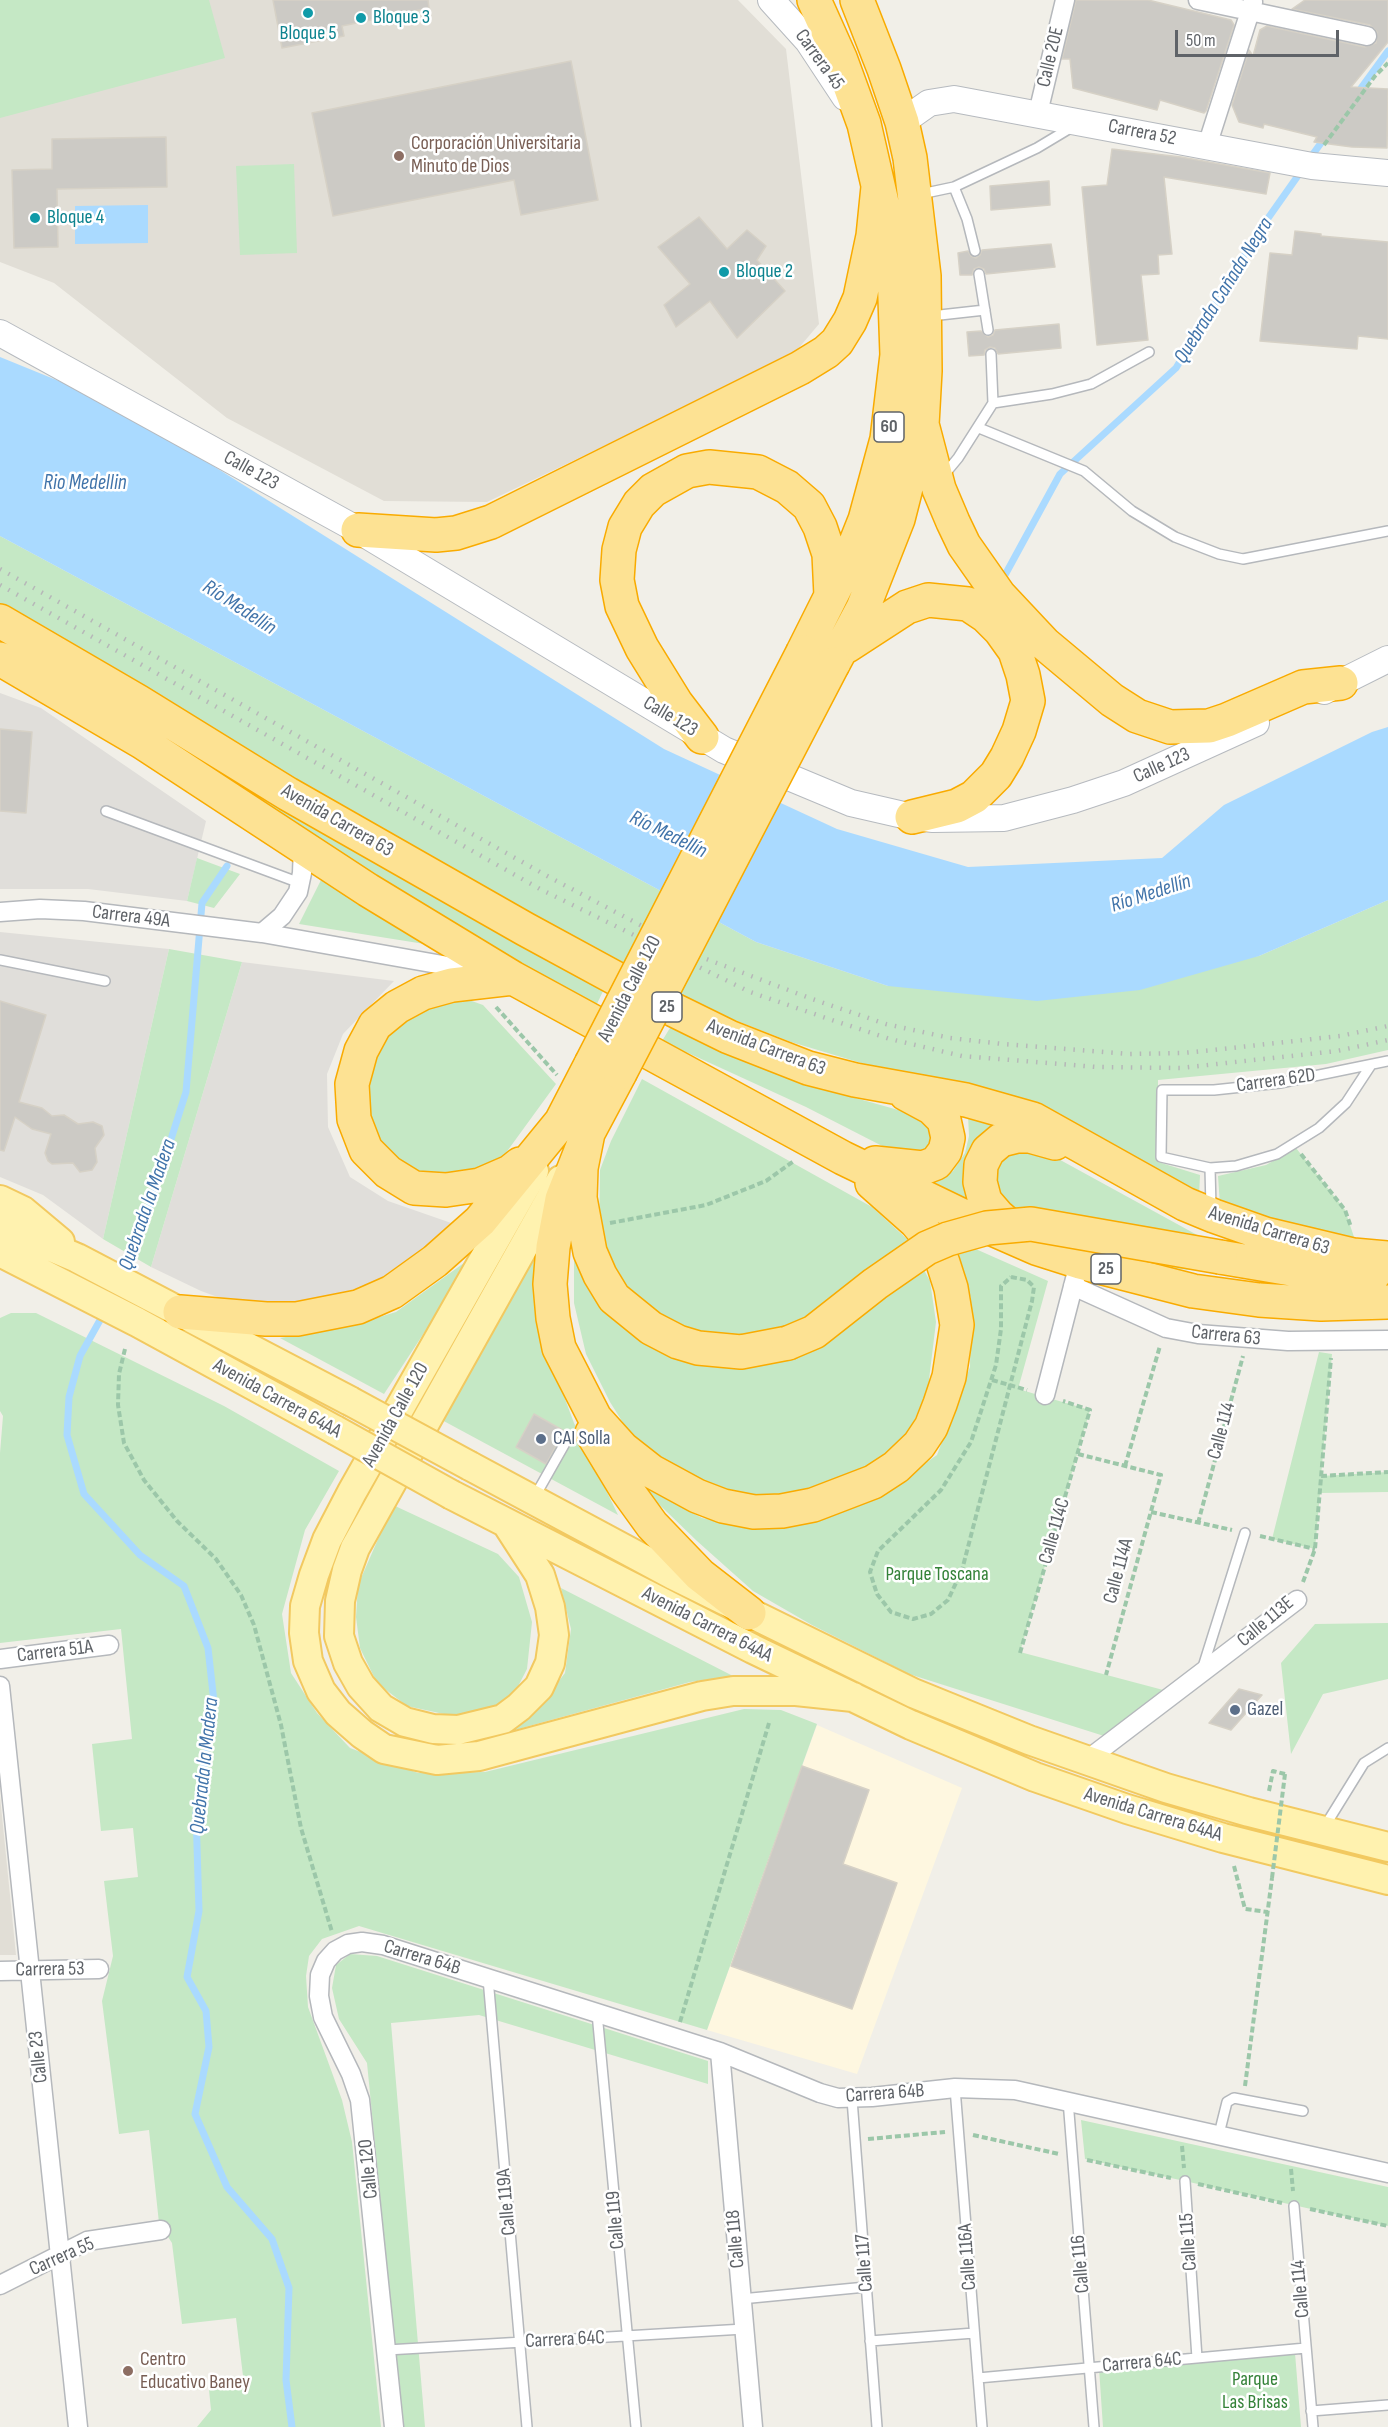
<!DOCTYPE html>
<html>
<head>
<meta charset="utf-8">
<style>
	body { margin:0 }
	#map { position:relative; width:1388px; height:2427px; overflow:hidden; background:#f1efe8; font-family:"Sofia Sans Condensed",sans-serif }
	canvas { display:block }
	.scale { position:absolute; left:1175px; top:30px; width:164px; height:27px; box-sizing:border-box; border:3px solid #5f6368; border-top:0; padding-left:8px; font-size:18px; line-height:21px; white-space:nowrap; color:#5f6368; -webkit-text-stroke:4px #fff; paint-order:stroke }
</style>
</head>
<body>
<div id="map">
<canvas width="1388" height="2427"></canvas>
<div class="scale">50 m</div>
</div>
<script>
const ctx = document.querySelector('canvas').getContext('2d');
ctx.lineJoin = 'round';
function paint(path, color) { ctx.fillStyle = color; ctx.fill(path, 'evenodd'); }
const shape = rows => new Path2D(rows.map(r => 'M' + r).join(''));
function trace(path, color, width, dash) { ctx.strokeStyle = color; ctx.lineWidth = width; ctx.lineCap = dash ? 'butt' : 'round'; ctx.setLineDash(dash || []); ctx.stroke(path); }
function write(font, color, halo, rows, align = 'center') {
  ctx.font = font + ' "Sofia Sans Condensed",sans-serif'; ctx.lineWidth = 5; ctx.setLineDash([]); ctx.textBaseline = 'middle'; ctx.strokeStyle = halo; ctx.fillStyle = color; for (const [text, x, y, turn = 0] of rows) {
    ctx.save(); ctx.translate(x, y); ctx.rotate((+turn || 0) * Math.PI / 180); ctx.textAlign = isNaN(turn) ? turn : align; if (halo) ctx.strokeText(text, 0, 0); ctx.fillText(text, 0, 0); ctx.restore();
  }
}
const commercial = shape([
	[817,1725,962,1788,857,2074,707,2030]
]);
const industrial = shape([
	[0,693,41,708,206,821,187,901,88,889,0,889],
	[0,932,169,949,103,1239,43,1195,0,1177],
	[242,962,394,981,343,1034,327,1074,328,1127,350,1177,388,1201,457,1225,395,1278,351,1297,296,1307,240,1305,201,1291,151,1267]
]);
const education = shape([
	[0,0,738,0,786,49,819,324,792,356,487,502,384,501,227,418,54,283,0,262],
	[0,1796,16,1955,0,1955]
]);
const green = shape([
	[0,0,209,0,225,58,0,118],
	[294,164,297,253,240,255,236,166],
	[0,536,756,942,888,986,1259,956,1388,900,1388,1050,1326,1064,1158,1080,1158,1162,1200,1175,1199,1196,983,1091,868,1065,791,1042,727,1017,622,966,399,841,87,656,0,609],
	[120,708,605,987,595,1008,386,886],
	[197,858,240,874,214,908,187,901],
	[323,876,437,946,299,924],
	[169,949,242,962,151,1267,103,1239],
	[455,995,483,1005,556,1084,492,1172,413,1176,374,1137,365,1102,367,1069,379,1043,402,1017],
	[673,1023,802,1083,909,1113,922,1119,931,1129,932,1141,929,1149,918,1155,890,1150,806,1107,662,1041],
	[642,1079,872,1207,907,1239,930,1281,936,1322,928,1388,911,1428,879,1461,828,1487,768,1498,715,1488,668,1469,635,1442,610,1402,586,1354,574,1303,574,1252,601,1301,706,1342,640,1308,612,1271,599,1234,600,1170,611,1141],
	[968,1115,1005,1122,980,1136,968,1155,963,1178,971,1202,932,1181,953,1171,965,1153,969,1136],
	[1017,1145,1053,1156,1199,1236,1199,1264,1284,1281,1164,1267,1049,1233,992,1197,992,1166],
	[1296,1148,1345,1210,1355,1240,1309,1232,1220,1205,1218,1176,1266,1165],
	[544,1231,553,1367,574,1423,618,1515,440,1419],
	[944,1235,1048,1281,1018,1389,1090,1410,1020,1652,1167,1691,1104,1736,909,1674,812,1625,753,1591,697,1541,638,1484,702,1518,751,1528,791,1527,843,1512,887,1490,937,1455,970,1367,971,1298],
	[475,1255,384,1394,280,1338,346,1327,396,1312],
	[11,1313,36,1313,224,1406,339,1471,305,1530,282,1614,291,1673,317,1713,350,1748,418,1773,485,1772,744,1709,781,1710,817,1724,707,2030,359,1926,322,1939,309,1956,306,1976,308,2007,342,2100,352,2142,381,2427,197,2427,211,2410,208,2380,243,2376,236,2318,182,2324,172,2243,159,2223,149,2130,119,2134,102,2001,113,1956,104,1881,138,1877,133,1828,101,1831,92,1744,132,1739,121,1629,0,1643,0,1453,3,1416,0,1411,0,1318],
	[1319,1352,1332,1354,1321,1476,1388,1472,1388,1492,1320,1493,1315,1549,1272,1539],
	[393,1505,498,1554,519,1577,532,1622,527,1669,513,1696,486,1713,453,1716,407,1706,377,1683,360,1648,356,1617,358,1585],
	[561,1588,733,1676,690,1682,529,1726,469,1744,518,1719,548,1695,565,1673,571,1629],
	[1388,1623,1388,1679,1323,1694,1291,1754,1281,1663,1315,1624],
	[350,1954,377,1956,708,2061,708,2084,479,2015,391,2023,425,2427,403,2427,367,2063,339,2019,332,1988,336,1965],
	[1081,2120,1388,2187,1388,2226,1085,2159],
	[1295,2353,1301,2427,1103,2427,1099,2368]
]);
const water = shape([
	[148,205,148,243,75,244,75,206],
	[0,357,113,403,664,749,837,829,968,867,1162,858,1224,805,1372,732,1388,727,1388,900,1259,956,1140,990,1037,1001,888,986,756,942,0,536]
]);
const stream = shape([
	[1356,95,1388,51],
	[1308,161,1326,136],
	[1005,575,1060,474,1176,368,1259,231,1302,170],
	[123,1276,134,1256,186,1092,202,903,227,866],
	[104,1313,80,1356,69,1397,67,1435,84,1494,140,1555,184,1586,208,1648,214,1702,196,1813,199,1911,187,1977,206,2011,209,2047,195,2114,227,2187,272,2239,289,2288,286,2380,292,2427]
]);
const building = shape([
	[273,0,428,0,429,8,342,26,344,36,282,48,273,0],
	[1076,0,1148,0,1231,20,1234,25,1206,111,1204,113,1160,100,1157,110,1073,88,1070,59,1062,59,1076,0],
	[1305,0,1388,0,1388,42,1351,87,1388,89,1387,148,1352,147,1314,142,1317,137,1264,124,1263,128,1239,122,1232,105,1249,50,1253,56,1260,30,1267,26,1365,47,1376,43,1377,32,1370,25,1292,9,1305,0],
	[571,61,598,200,521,215,514,180,333,216,312,113,571,61],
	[166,137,167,187,57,189,58,247,14,248,12,170,52,169,52,139,166,137],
	[1112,149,1181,157,1270,173,1266,194,1164,177,1172,254,1158,255,1159,274,1141,275,1148,340,1097,345,1082,187,1107,185,1112,149],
	[1049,181,1050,205,991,210,990,186,1049,181],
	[699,217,727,249,747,230,766,246,757,260,785,291,737,338,710,301,676,327,664,305,690,284,658,247,699,217],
	[1295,231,1321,234,1321,236,1388,242,1388,339,1358,336,1357,349,1260,341,1270,253,1292,255,1295,231],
	[1051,244,1055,267,986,274,984,269,979,267,974,269,972,275,960,275,958,253,968,251,971,256,976,258,980,255,982,250,1051,244],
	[1059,324,1061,348,998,354,995,348,990,347,985,350,984,355,969,356,967,332,981,331,988,337,993,335,995,330,1059,324],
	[0,729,32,732,26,813,0,811,0,729],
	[0,1001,46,1015,19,1102,42,1108,52,1116,64,1115,78,1124,93,1122,102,1126,104,1135,95,1148,97,1162,92,1170,80,1172,73,1163,52,1164,48,1161,45,1153,51,1134,32,1129,15,1117,4,1151,0,1150,0,1001],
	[534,1414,566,1432,562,1435,546,1464,516,1447,534,1414],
	[1239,1689,1262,1695,1231,1730,1209,1723,1239,1689],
	[802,1766,869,1790,843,1864,897,1883,852,2009,731,1966,802,1766]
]);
const path = shape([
	[1324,145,1375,76,1388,63],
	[496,1007,557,1075],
	[1301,1154,1345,1210,1351,1227],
	[610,1223,706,1205,766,1181,794,1161],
	[1011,1277,1027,1280,1034,1287,1032,1301,962,1570,948,1600,931,1614,913,1619,891,1612,877,1594,870,1572,878,1551,941,1490,971,1442,996,1365,1001,1329,1001,1286,1011,1277],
	[125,1349,119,1374,118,1405,124,1443,144,1480,177,1521,216,1559,241,1595,254,1625,281,1725,301,1828,332,1932],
	[992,1380,1027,1390],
	[1078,1454,1161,1475,1106,1675],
	[1125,1466,1160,1346],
	[1321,1476,1388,1472],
	[1151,1512,1232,1530],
	[1198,1523,1243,1356],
	[1260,1536,1315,1549],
	[1303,1582,1315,1549,1331,1358],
	[1020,1653,1090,1410,1063,1401],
	[1269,1791,1273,1771,1285,1774],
	[1234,1866,1245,1909,1268,1912],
	[680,2022,769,1723],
	[1245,2086,1272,1878],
	[973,2135,1059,2154],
	[868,2139,945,2132],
	[1182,2146,1184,2168],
	[1087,2160,1171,2178],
	[1291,2169,1293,2191],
	[1198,2184,1282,2203],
	[1310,2209,1388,2226]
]);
const lane = shape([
	[954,187,967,219,975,251],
	[921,194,954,187,1037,148,1072,127],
	[979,274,988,330],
	[931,316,985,310],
	[993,403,1052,394,1091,384,1149,352],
	[979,428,1084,471,1132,511,1175,537,1219,554,1243,559,1388,531],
	[943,476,958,458,993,403,991,354],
	[106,811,300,883],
	[0,960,105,981],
	[1371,1065,1346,1103,1319,1128,1277,1154,1236,1166,1210,1168,1161,1157,1162,1090,1214,1090,1280,1083,1388,1061],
	[1210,1168,1211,1208],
	[534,1498,568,1438],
	[1202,1670,1245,1533],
	[1325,1826,1364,1763,1388,1748],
	[488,1978,527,2427],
	[597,2013,636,2427],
	[955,2088,982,2427],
	[852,2099,877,2427],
	[1068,2100,1094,2427],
	[1219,2134,1227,2102,1234,2098,1303,2111],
	[1185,2181,1197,2358],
	[1294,2206,1313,2427],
	[741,2299,866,2287],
	[870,2341,974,2333],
	[387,2350,744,2329],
	[978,2378,1306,2348],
	[1311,2411,1388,2405]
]);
const street = shape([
	[1198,0,1367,36],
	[1038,113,1065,0],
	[1207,146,1253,2],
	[0,912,40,909,84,911,262,933,482,972],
	[262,933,282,916,298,892,302,873,303,847],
	[1073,1286,1166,1328,1198,1334,1288,1341,1388,1340],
	[1045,1395,1076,1275],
	[0,1659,109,1645],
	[0,1686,78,2427],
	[1087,1760,1297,1600],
	[0,1971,99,1969],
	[720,2052,753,2427],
	[0,2285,87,2241,161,2230],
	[394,2427,360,2100,351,2074,323,2017,319,1996,320,1975,326,1961,335,1951,348,1944,362,1942,383,1945,720,2052,820,2093,838,2098,872,2097,955,2088,1015,2090,1388,2173]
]);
const secondary = shape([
	[771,0,808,41,845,97],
	[902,122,929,103,954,99,1312,166,1388,173],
	[0,333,358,530,724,750,851,803,912,817,933,819,1004,818,1073,800,1124,783,1256,723],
	[1324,691,1388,659]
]);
const primary = shape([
	[534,1171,352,1492,327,1540,314,1575,305,1606,304,1633,308,1661,321,1691,338,1713,362,1734,384,1749,437,1760,479,1756,702,1696,733,1691,796,1691,853,1697],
	[0,1200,23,1211,60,1242],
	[0,1225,77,1258,350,1401],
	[0,1252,137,1322,335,1430],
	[470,1466,673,1575,913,1693,1029,1740,1166,1788,1249,1812,1388,1847],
	[452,1495,753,1649,911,1725,1035,1777,1127,1809,1223,1838,1388,1880],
	[507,1524,540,1575,550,1607,554,1635,550,1663,539,1687,519,1707,503,1719,458,1730,433,1729,405,1722,381,1708,361,1686,348,1663,339,1636,340,1601,347,1570,355,1548,561,1180]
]);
const highway = shape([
	[923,428,939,489,953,522,964,545,999,595,1045,644,1112,700,1137,716,1170,727,1209,726,1227,720,1303,687,1341,683],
	[358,530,436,535,456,533,491,522,800,368,826,352,837,342,850,321,860,298,873,236,878,187],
	[0,621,139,702,288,794,525,929,674,1010,729,1037,808,1068,855,1080,966,1100,1033,1119,1185,1204,1214,1216,1265,1234,1353,1255,1388,1258],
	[847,646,907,607,928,600,968,604,986,616,1000,630,1015,651,1023,675,1028,701,1019,731,1007,757,996,775,974,797,957,806,912,817],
	[803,652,849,560,865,520,887,439,897,355,894,270,888,229,864,124,840,58,814,0],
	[0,659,142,742,368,890,513,978,843,1158,963,1216,1036,1248,1080,1262,1193,1291,1259,1300,1321,1304,1388,1302],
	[833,664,863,608,898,519,922,425,925,371,924,276,910,158,902,122,884,69,857,0],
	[702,737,676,703,642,648,622,606,617,580,619,550,625,527,639,504,653,490,687,471,709,467,758,472,787,487,809,506,820,527,829,554,831,596],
	[513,978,452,985,423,993,397,1007,375,1025,361,1051,352,1084,354,1119,366,1150,388,1172,414,1188,446,1190,480,1185,510,1172,520,1164],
	[620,1073,588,1133,581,1168,580,1198,590,1252,600,1275,614,1298,651,1328,678,1342,698,1348,741,1352,788,1343],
	[588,1133,562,1199,553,1247,550,1284,553,1318,559,1348,595,1418,623,1449,651,1471,697,1496,723,1506,754,1512,782,1511,813,1505,873,1482,896,1467,919,1445,931,1427,940,1404,949,1377,957,1325,951,1288,943,1263,932,1241,916,1222,872,1183],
	[875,1163,923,1168,936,1163,945,1151,948,1138,944,1120,932,1108,906,1094],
	[1018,1233,998,1216,985,1201,980,1182,981,1165,988,1151,1001,1140,1017,1136,1030,1136,1055,1143],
	[1220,1257,1303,1271,1346,1275,1374,1274],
	[180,1312,266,1319,297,1319,358,1307,392,1292,435,1261,480,1221,561,1122,591,1064],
	[592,1433,626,1489,652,1525,700,1575,749,1613]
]);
const rail = shape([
	[0,569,549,877,701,957,812,999,886,1024,950,1038,1003,1044,1129,1054,1183,1053,1213,1050,1340,1036,1388,1026],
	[0,585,540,889,750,992,829,1019,890,1039,962,1056,1097,1067,1180,1068,1337,1051,1388,1040]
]);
const pathBridge = shape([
	[1272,1878,1285,1774]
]);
const primaryBridge = shape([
	[350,1401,470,1466],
	[335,1430,452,1495]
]);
const highwayBridge = shape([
	[591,1064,803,652],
	[620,1073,833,664],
	[788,1343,814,1332,875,1284,927,1248,948,1239,987,1228,1031,1224,1220,1257]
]);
const markers = [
	[308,13,6,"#0f9aa8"],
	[361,18,6,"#0f9aa8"],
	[399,156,6,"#8d6e63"],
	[35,218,6,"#0f9aa8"],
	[724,272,6,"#0f9aa8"],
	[541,1439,6,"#5c6f8a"],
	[1235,1710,6,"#5c6f8a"],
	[128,2371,6,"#8d6e63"]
];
const shields = [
	[889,427,30],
	[667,1007,30],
	[1106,1269,30]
];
const shieldNames = [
	["60",889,427],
	["25",667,1007],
	["25",1106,1269]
];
const cultureNames = [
	["Bloque 3",373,18],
	["Bloque 5",308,34,"center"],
	["Bloque 4",47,218],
	["Bloque 2",736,272]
];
const streetNames = [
	["Calle 20E",1051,57,-77],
	["Carrera 45",819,60,54],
	["Carrera 52",1142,133,11],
	["Calle 123",251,471,29],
	["Calle 123",670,717,31],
	["Calle 123",1162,766,-24],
	["Avenida Carrera 63",337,821,30],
	["Carrera 49A",131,917,7],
	["Avenida Calle 120",630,989,-63],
	["Avenida Carrera 63",766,1048,21],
	["Carrera 62D",1276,1081,-8],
	["Avenida Carrera 63",1269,1231,17],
	["Carrera 63",1226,1336,6],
	["Avenida Carrera 64AA",277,1399,29],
	["Avenida Calle 120",396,1415,-61],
	["Calle 114",1222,1431,-75],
	["Calle 114C",1055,1531,-74],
	["Calle 114A",1119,1571,-75],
	["Calle 113E",1266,1622,-40],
	["Avenida Carrera 64AA",707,1625,27],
	["Carrera 51A",55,1652,-7],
	["Avenida Carrera 64AA",1153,1815,17],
	["Carrera 64B",422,1958,17],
	["Carrera 53",50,1970,-1],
	["Calle 23",39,2057,-96],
	["Carrera 64B",885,2094,-4],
	["Calle 120",369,2169,-96],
	["Calle 119A",507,2202,-95],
	["Calle 119",616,2220,-95],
	["Calle 118",736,2239,-95],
	["Calle 115",1189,2242,-94],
	["Carrera 55",62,2257,-24],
	["Calle 116A",968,2257,-94],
	["Calle 117",865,2263,-94],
	["Calle 116",1081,2264,-95],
	["Calle 114",1301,2289,-95],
	["Carrera 64C",565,2340,-3],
	["Carrera 64C",1142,2363,-5]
];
const educationNames = [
	["Corporación Universitaria",411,144],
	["Minuto de Dios",411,167],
	["Centro",140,2360],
	["Educativo Baney",140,2383]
];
const serviceNames = [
	["CAI Solla",553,1439],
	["Gazel",1247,1710]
];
const parkNames = [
	["Parque Toscana",937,1575],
	["Parque",1255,2380],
	["Las Brisas",1255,2403]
];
const waterNames = [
	["Quebrada Cañada Negra",1224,291,-58],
	["Rio Medellin",85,484],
	["Río Medellín",239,608,33],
	["Río Medellín",668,835,26],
	["Río Medellín",1151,894,-18],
	["Quebrada la Madera",148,1205,-71],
	["Quebrada la Madera",205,1766,-84]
];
paint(commercial, '#fef7e0');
paint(industrial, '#e0deda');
paint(education, '#e1ded6');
paint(green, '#c5e8c5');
paint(water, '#aadaff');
trace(stream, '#aadaff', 7);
paint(building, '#cccac5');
trace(building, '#d6d1c6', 1.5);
trace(lane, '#b5b8bc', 12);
trace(street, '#b5b8bc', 21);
trace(secondary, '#b6babf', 28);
trace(primary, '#f2c960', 32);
trace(highway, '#f9ab00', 36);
trace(path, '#9cc7a9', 4, [6, 3]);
trace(lane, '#fff', 9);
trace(street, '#fff', 18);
trace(secondary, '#fff', 26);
trace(primary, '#fff2af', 28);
trace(highway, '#fde293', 33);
trace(rail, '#b6b7b8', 4.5, [1.5, 8]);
trace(primaryBridge, '#f2c960', 32, []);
trace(highwayBridge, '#f9ab00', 36, []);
trace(pathBridge, '#9cc7a9', 4, [6, 3]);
trace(primaryBridge, '#fff2af', 28);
trace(highwayBridge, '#fde293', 33);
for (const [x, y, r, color] of markers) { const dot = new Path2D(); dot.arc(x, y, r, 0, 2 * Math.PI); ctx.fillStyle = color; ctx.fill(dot); trace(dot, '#fff', 2); }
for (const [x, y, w] of shields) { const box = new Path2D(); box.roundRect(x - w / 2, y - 15, w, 30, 4.5); ctx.fillStyle = '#fff'; ctx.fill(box); trace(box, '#5f6368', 1.5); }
write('bold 18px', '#5f6368', null, shieldNames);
write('20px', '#0d838f', '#fff', cultureNames, 'left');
write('20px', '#5f6368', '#fff', streetNames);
write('20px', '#785e54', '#fff', educationNames, 'left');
write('20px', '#4e5e75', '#fff', serviceNames, 'left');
write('20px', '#348238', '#fff', parkNames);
write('italic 21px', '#4174aa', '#fff', waterNames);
</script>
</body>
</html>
